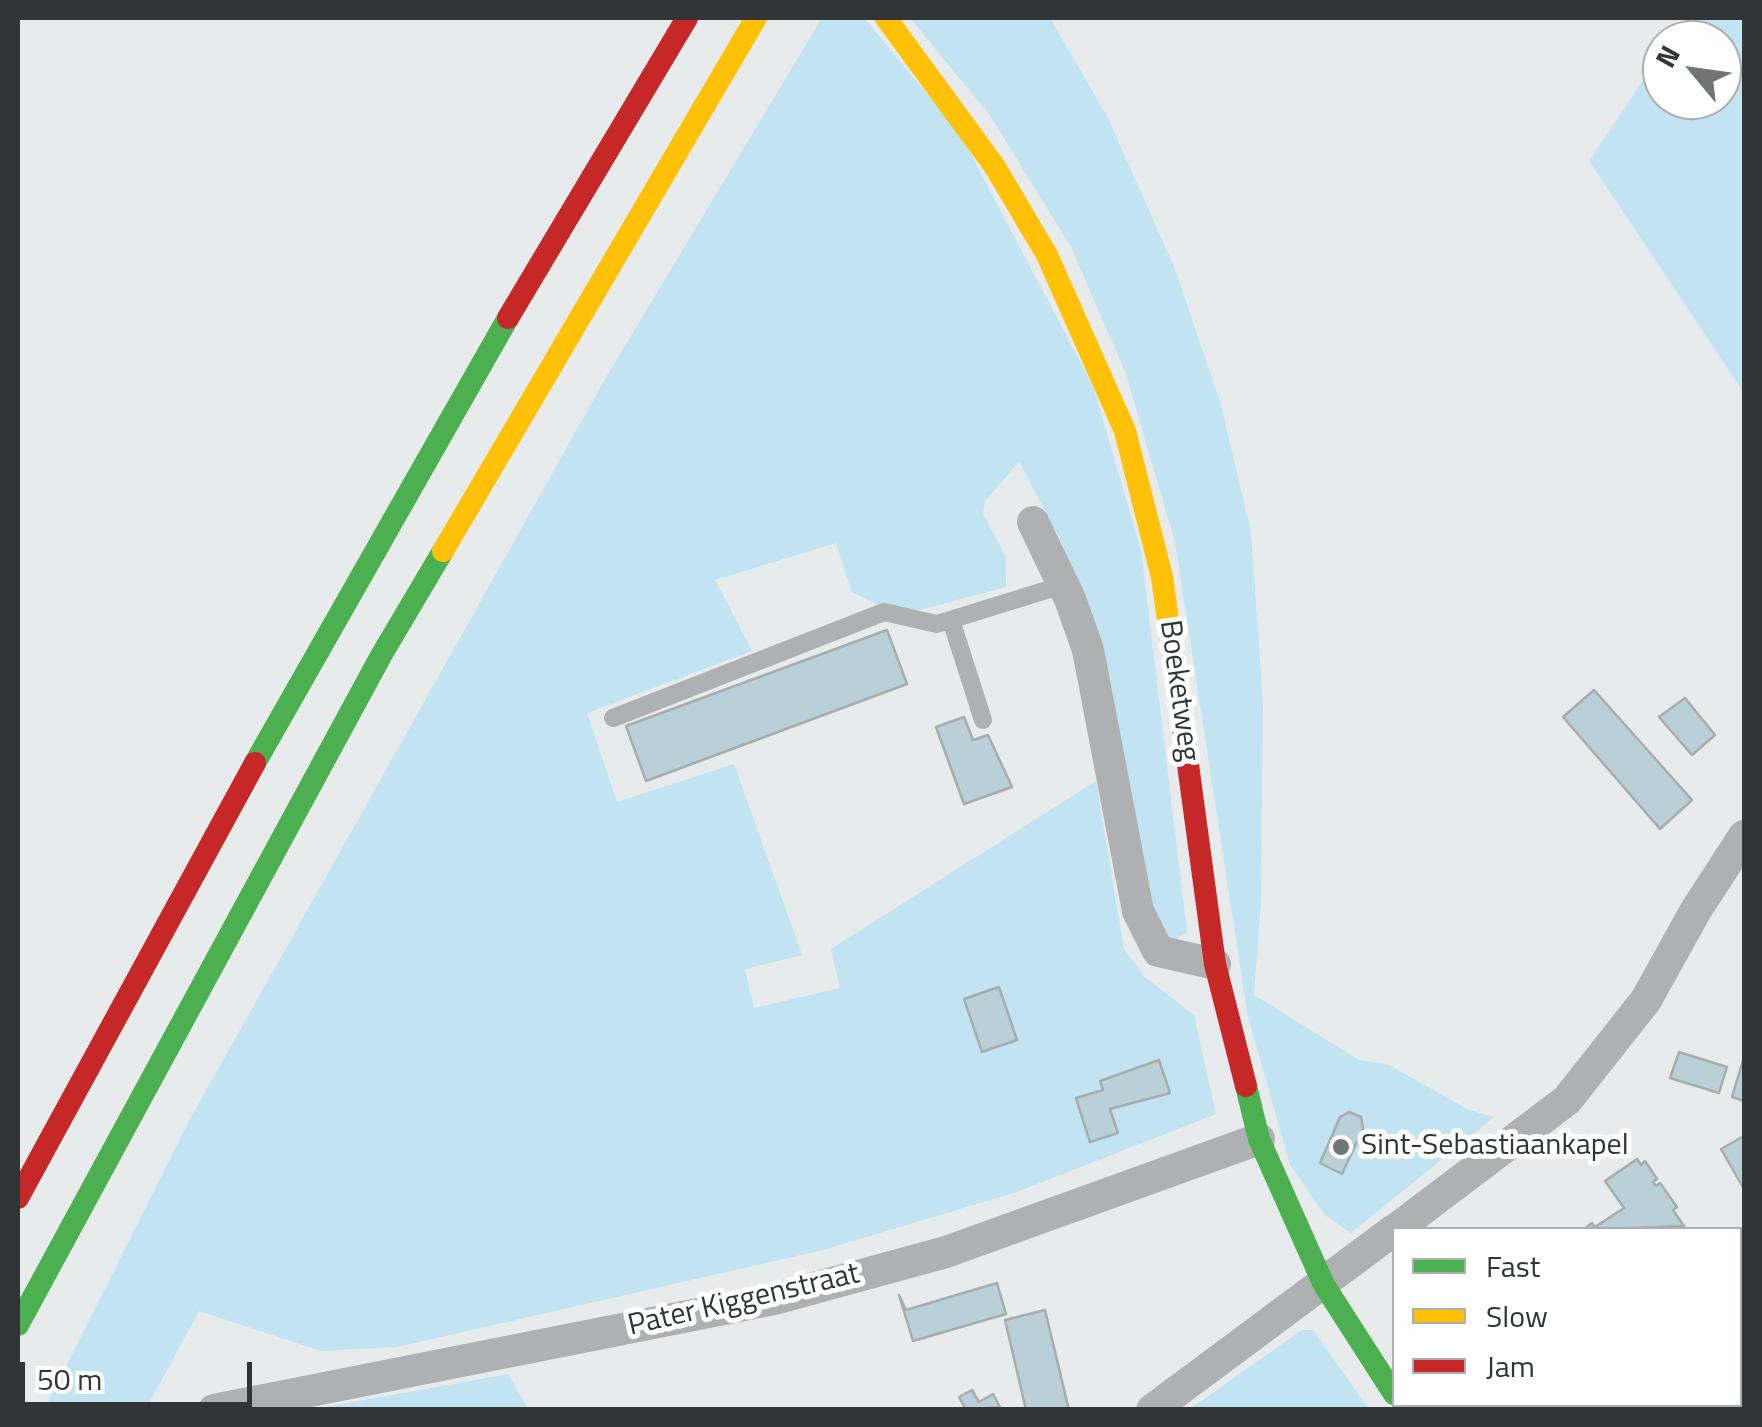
<!DOCTYPE html>
<html>
<head>
<meta charset="utf-8">
<style>
	body { margin:0 }
	#map { position:relative; width:1762px; height:1427px; overflow:hidden; background:#e7ebec; font-family:"Titillium Web",sans-serif }
	canvas { display:block }
	.frame { position:absolute; inset:0; border:20px solid #323536; pointer-events:none }
	.legend { position:absolute; left:1392px; top:1227px; width:350px; height:180px; box-sizing:border-box; background:#fff; border:2px solid #adaeaf; margin:0; padding:12px 18px; list-style:none; font-size:30px; color:#323536 }
	.legend li { display:flex; align-items:center; gap:20px; height:50px }
	.legend b { width:50px; border:2px solid #adaeaf }
	.north { position:absolute; left:1642px; top:20px; width:100px; height:100px; box-sizing:border-box; background:#fff; border:2px solid #adaeaf; border-radius:50%; rotate:299deg; font-size:28px; font-weight:700; line-height:40px; text-align:center; color:#323536 }
	.north::after { content:''; display:block; margin:auto; width:35px; height:45px; background:#717576; clip-path:polygon(50% 0,100% 100%,50% 72%,0 100%) }
	.scale { position:absolute; left:20px; top:1362px; width:232px; height:45px; box-sizing:border-box; border:5px solid #323536; border-top:0; padding-left:12px; font-size:30px; line-height:35px; white-space:nowrap; color:#323536; -webkit-text-stroke:8px #fff; paint-order:stroke }
</style>
</head>
<body>
<div id="map">
<canvas width="1762" height="1427"></canvas>
<div class="frame"></div>
<ul class="legend">
<li><b style="height:12px;background:#4caf50"></b>Fast</li>
<li><b style="height:12px;background:#ffc107"></b>Slow</li>
<li><b style="height:12px;background:#c62828"></b>Jam</li>
</ul>
<div class="north">N</div>
<div class="scale">50 m</div>
</div>
<script>
const ctx = document.querySelector('canvas').getContext('2d');
ctx.lineJoin = 'round';
function paint(path, color) { ctx.fillStyle = color; ctx.fill(path, 'evenodd'); }
const shape = rows => new Path2D(rows.map(r => 'M' + r).join(''));
function trace(path, color, width, dash) { ctx.strokeStyle = color; ctx.lineWidth = width; ctx.lineCap = dash ? 'butt' : 'round'; ctx.setLineDash(dash || []); ctx.stroke(path); }
function write(font, color, halo, rows, align = 'center') {
  ctx.font = font + ' "Titillium Web",sans-serif'; ctx.lineWidth = 10; ctx.setLineDash([]); ctx.textBaseline = 'middle'; ctx.strokeStyle = halo; ctx.fillStyle = color; for (const [text, x, y, turn = 0] of rows) {
    ctx.save(); ctx.translate(x, y); ctx.rotate((+turn || 0) * Math.PI / 180); ctx.textAlign = isNaN(turn) ? turn : align; if (halo) ctx.strokeText(text, 0, 0); ctx.fillText(text, 0, 0); ctx.restore();
  }
}
const green = shape([
	[822,18,864,18,960,134,1093,386,1141,550,1187,932,1171,942,1150,926,1084,600,1063,545,1019,462,985,501,983,514,1006,557,1006,587,901,615,852,592,836,543,715,580,752,651,587,713,617,802,734,764,802,955,745,969,754,1008,840,988,831,949,1096,781,1124,949,1145,977,1194,1015,1216,1114,1017,1192,823,1250,397,1347,321,1351,199,1311,146,1409,44,1410,189,1121,608,374],
	[910,18,1050,18,1108,118,1175,269,1221,405,1251,532,1263,703,1261,900,1254,995,1359,1060,1389,1065,1469,1110,1494,1117,1351,1233,1325,1215,1290,1165,1248,1017,1175,542,1126,374,1071,247,989,114],
	[1685,18,1744,18,1744,393,1589,161,1662,52,1662,100,1722,100,1722,40,1670,40],
	[1302,1330,1313,1330,1369,1409,1190,1409],
	[508,1374,528,1409,314,1409]
]);
const building = shape([
	[887,630,907,684,646,781,626,726,887,630],
	[1594,690,1692,800,1660,829,1563,717,1594,690],
	[1685,698,1715,735,1692,755,1659,717,1685,698],
	[964,717,973,740,988,735,1012,787,964,804,936,727,964,717],
	[999,987,1017,1040,982,1052,964,999,999,987],
	[1679,1052,1727,1067,1719,1093,1670,1078,1679,1052],
	[1744,1057,1744,1101,1732,1097,1744,1057],
	[1159,1060,1170,1093,1110,1109,1118,1133,1090,1142,1076,1098,1103,1090,1100,1081,1159,1060],
	[1349,1112,1361,1117,1363,1129,1342,1174,1320,1163,1340,1117,1349,1112],
	[1744,1136,1744,1189,1721,1149,1744,1136],
	[1637,1159,1641,1165,1645,1161,1657,1179,1653,1182,1656,1186,1660,1183,1677,1207,1673,1210,1684,1226,1583,1230,1592,1223,1595,1227,1624,1208,1605,1181,1637,1159],
	[997,1283,1006,1314,913,1341,899,1295,906,1310,997,1283],
	[1045,1310,1069,1410,1026,1410,1005,1320,1045,1310],
	[1740,1322,1744,1331,1744,1366,1740,1369,1740,1322],
	[972,1390,979,1402,993,1394,1000,1407,966,1410,959,1397,972,1390],
	[1533,1404,1702,1404,1694,1410,1536,1410,1533,1404]
]);
const lane = shape([
	[951,620,983,720],
	[613,718,884,612,937,624,1063,585]
]);
const street = shape([
	[1033,522,1070,599,1088,650,1138,911,1158,951,1215,964],
	[1395,1230,1567,1100,1646,1000,1696,910,1744,836],
	[214,1410,774,1299,946,1252,1259,1139],
	[1152,1410,1394,1230]
]);
const fast = shape([
	[255,763,508,318],
	[1246,1086,1259,1139,1324,1285,1394,1394],
	[18,1325,382,654,443,551]
]);
const slow = shape([
	[886,18,995,167,1047,255,1125,431,1162,577,1181,713],
	[443,551,756,18]
]);
const jam = shape([
	[508,318,687,18],
	[1181,713,1215,964,1246,1086],
	[18,1198,255,763]
]);
const markers = [
	[1341,1147,10,"#717576"]
];
const streetNames = [
	["Boeketweg",1178,691,82],
	["Pater Kiggenstraat",744,1301,-13]
];
const poiNames = [
	["Sint-Sebastiaankapel",1361,1147]
];
paint(green, '#c2e3f2');
paint(building, '#b9d0d9');
trace(building, '#a8acad', 2.5);
trace(lane, '#afb0b1', 18);
trace(street, '#afb0b1', 32);
trace(fast, '#4caf50', 22);
trace(slow, '#ffc107', 22);
trace(jam, '#c62828', 22);
for (const [x, y, r, color] of markers) { const dot = new Path2D(); dot.arc(x, y, r, 0, 2 * Math.PI); ctx.fillStyle = color; ctx.fill(dot); trace(dot, '#fff', 4); }
write('30px', '#323536', '#fff', streetNames);
write('30px', '#323536', '#fff', poiNames, 'left');
</script>
</body>
</html>
